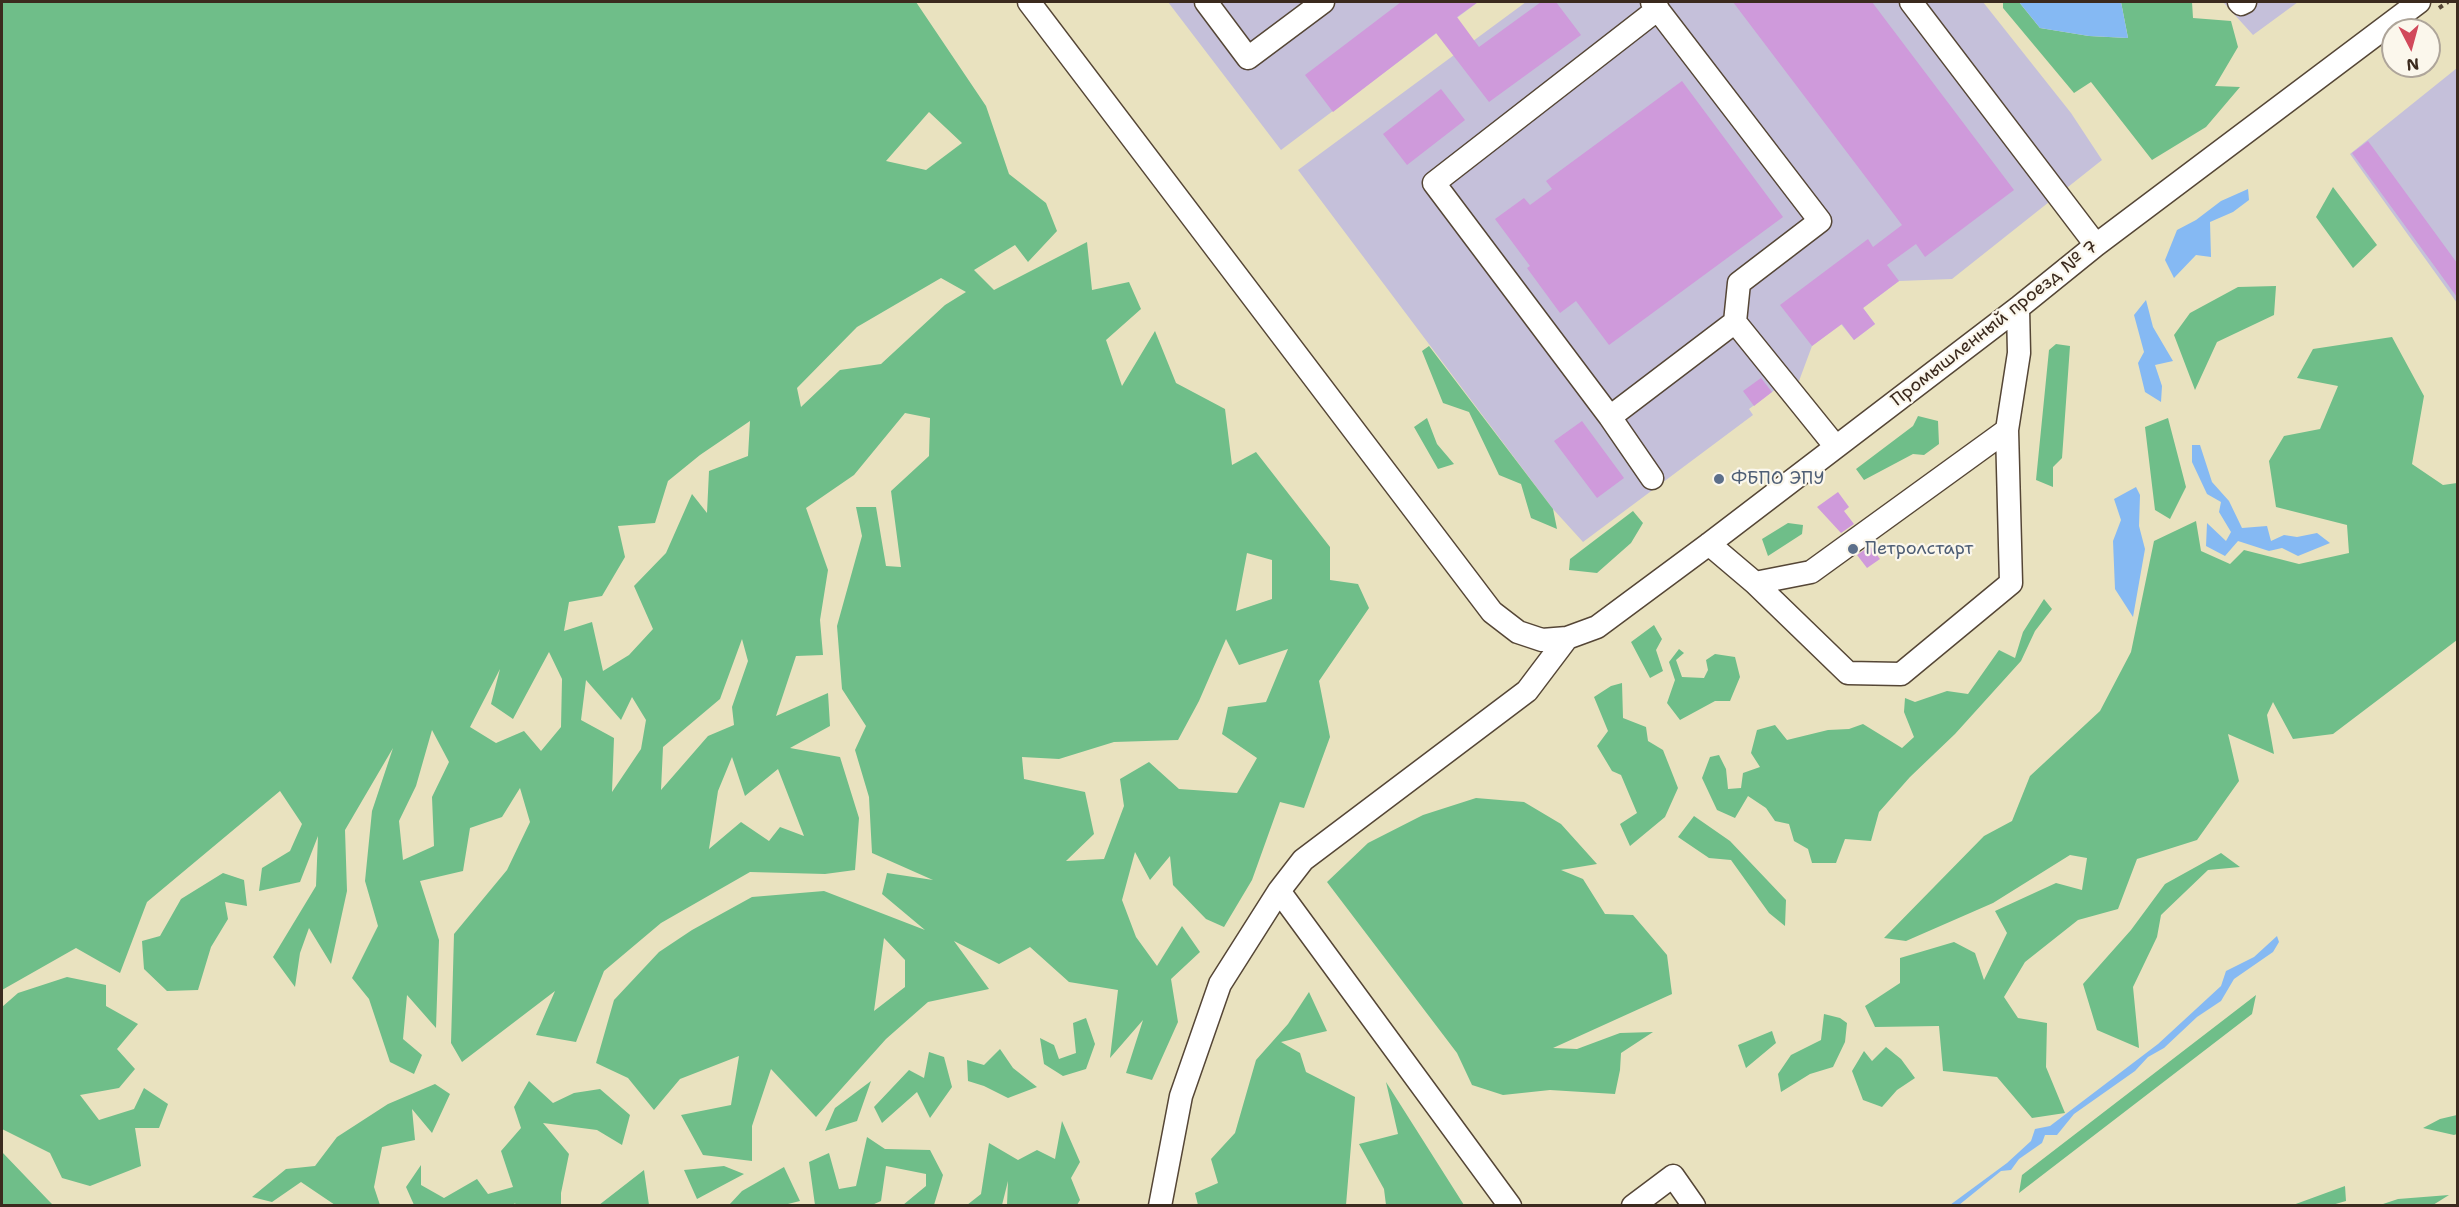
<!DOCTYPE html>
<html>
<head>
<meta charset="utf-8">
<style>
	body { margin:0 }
	#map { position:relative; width:2459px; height:1207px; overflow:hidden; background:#e9e2bf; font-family:"Shantell Sans",sans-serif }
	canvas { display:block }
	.frame { position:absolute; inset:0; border:3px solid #3b2a1e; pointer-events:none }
	.north { position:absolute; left:2381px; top:18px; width:60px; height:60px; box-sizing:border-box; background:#fbf7ec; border:2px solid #aea59a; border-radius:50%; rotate:174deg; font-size:16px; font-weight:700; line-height:24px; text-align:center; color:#3b2a1e }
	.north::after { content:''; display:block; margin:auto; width:21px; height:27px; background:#d1495b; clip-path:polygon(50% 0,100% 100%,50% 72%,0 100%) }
</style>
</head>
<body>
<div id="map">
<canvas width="2459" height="1207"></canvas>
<div class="frame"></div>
<div class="north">N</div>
</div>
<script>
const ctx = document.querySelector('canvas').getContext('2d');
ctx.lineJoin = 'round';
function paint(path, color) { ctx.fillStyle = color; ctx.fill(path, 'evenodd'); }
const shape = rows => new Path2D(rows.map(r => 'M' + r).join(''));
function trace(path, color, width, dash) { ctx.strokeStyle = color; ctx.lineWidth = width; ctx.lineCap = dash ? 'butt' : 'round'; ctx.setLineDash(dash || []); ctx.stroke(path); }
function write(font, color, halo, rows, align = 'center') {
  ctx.font = font + ' "Shantell Sans",sans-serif'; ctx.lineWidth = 4.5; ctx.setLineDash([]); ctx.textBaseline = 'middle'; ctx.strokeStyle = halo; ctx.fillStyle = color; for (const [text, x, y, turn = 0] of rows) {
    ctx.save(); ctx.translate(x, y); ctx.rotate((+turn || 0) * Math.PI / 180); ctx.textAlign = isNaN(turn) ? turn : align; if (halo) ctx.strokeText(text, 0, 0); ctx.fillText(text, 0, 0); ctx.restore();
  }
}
const industrial = shape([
	[1168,2,1478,2,1281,150],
	[1526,2,1983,2,2071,113,2102,160,1952,279,1899,281,1863,308,1875,324,1854,340,1841,324,1812,346,1799,381,1789,389,1777,388,1772,392,1749,409,1753,415,1583,542,1553,509,1298,170],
	[2223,2,2298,2,2253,35],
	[2457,68,2457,303,2350,154]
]);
const forest = shape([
	[2,2,916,2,986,106,1009,174,1046,203,1057,231,1028,262,1015,245,974,270,994,290,1087,242,1092,290,1129,282,1141,309,1106,340,1122,386,1155,331,1176,383,1225,409,1232,465,1256,452,1330,547,1330,580,1358,584,1369,608,1319,681,1330,737,1304,808,1280,802,1252,880,1224,927,1206,919,1173,885,1170,856,1150,880,1135,852,1122,900,1136,937,1157,966,1182,926,1200,952,1171,979,1178,1022,1152,1080,1126,1073,1143,1020,1110,1058,1118,990,1069,982,1030,947,999,964,954,941,989,989,928,1002,886,1039,816,1117,771,1069,752,1126,752,1161,703,1155,681,1115,731,1105,739,1056,680,1079,654,1110,628,1078,596,1063,614,1000,659,952,692,930,752,897,824,891,925,930,882,894,887,873,933,880,872,853,869,797,855,750,866,726,842,689,837,626,862,536,856,507,876,507,886,566,901,567,891,491,929,456,930,418,905,413,854,475,806,508,828,570,820,620,823,655,796,656,776,716,828,693,830,726,790,748,840,757,859,818,855,870,825,874,750,872,661,923,604,971,576,1042,536,1035,555,991,462,1062,451,1043,454,934,507,870,530,822,520,788,502,817,470,828,463,871,420,881,439,940,436,1028,407,995,403,1039,422,1055,414,1074,390,1062,369,999,352,978,378,926,365,881,372,811,393,748,345,830,347,891,331,964,309,928,300,953,295,987,273,957,316,886,318,836,300,882,259,891,262,868,290,851,302,824,280,791,147,902,120,973,76,948,2,990],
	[929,112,962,143,926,170,886,161],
	[941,278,966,292,945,305,881,364,840,370,801,407,797,388,857,327],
	[750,421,748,456,709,471,707,513,692,494,666,553,634,586,653,629,629,655,603,671,592,622,564,631,569,602,602,596,625,557,618,526,655,523,668,481,700,455],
	[1247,553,1272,560,1272,599,1236,611],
	[742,639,748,661,732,707,734,725,708,736,661,790,663,747,720,699],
	[1226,639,1239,665,1288,649,1266,702,1228,707,1222,734,1257,758,1237,793,1179,789,1149,762,1120,779,1124,806,1104,859,1066,861,1094,834,1085,792,1024,779,1022,757,1059,759,1114,742,1178,740,1199,701],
	[549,652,562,679,561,727,541,751,524,731,496,743,470,727,500,669,491,704,513,719],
	[586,680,621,720,632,697,646,720,641,749,612,792,614,738,581,720],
	[432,730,449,762,432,797,434,846,403,860,399,821,416,786],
	[732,757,745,796,778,769,804,836,780,827,769,841,741,822,709,849,718,791],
	[884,938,905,960,905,987,874,1011],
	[2003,2,2019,2,2040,28,2089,36,2128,38,2121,2,2192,2,2193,18,2231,21,2238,47,2215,86,2240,87,2206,127,2152,160,2091,82,2074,93,2003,8],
	[2333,187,2377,245,2353,268,2316,217],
	[2276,286,2274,315,2217,342,2195,390,2174,335,2190,313,2238,287],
	[2392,337,2424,396,2412,464,2443,485,2457,483,2457,640,2333,734,2293,739,2273,702,2267,715,2274,754,2228,734,2239,781,2197,840,2137,859,2118,909,2078,920,2025,962,2004,997,2018,1018,2047,1023,2046,1067,2065,1113,2032,1118,1997,1077,1943,1071,1939,1026,1875,1027,1865,1006,1900,983,1900,958,1954,942,1975,953,1984,980,2007,933,1995,911,2056,883,2082,890,2087,858,2070,855,1993,903,1906,941,1884,938,1984,836,2012,821,2030,776,2100,711,2131,652,2154,541,2196,521,2201,551,2230,564,2244,550,2299,564,2349,553,2347,525,2276,507,2269,461,2284,436,2320,429,2338,386,2297,378,2313,349],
	[2056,344,2070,346,2062,458,2053,467,2053,487,2036,480,2049,350],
	[1429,346,1553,509,1557,529,1531,518,1521,484,1499,475,1469,412,1443,403,1422,351],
	[1918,416,1938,421,1939,444,1924,455,1913,454,1864,480,1856,469,1913,426],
	[1427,418,1437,444,1454,464,1438,469,1414,427],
	[2168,418,2186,487,2170,519,2155,510,2145,427],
	[1633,511,1643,523,1631,543,1597,573,1569,570,1570,559],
	[1788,523,1803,525,1802,534,1768,556,1762,539],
	[2044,599,2052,609,2035,631,2021,661,1955,734,1910,777,1879,812,1871,841,1845,839,1836,863,1812,863,1808,849,1794,841,1789,824,1775,821,1766,808,1748,796,1735,818,1717,810,1702,778,1710,757,1719,755,1726,769,1728,789,1741,788,1743,773,1760,767,1751,753,1757,730,1775,725,1787,740,1828,730,1849,729,1863,724,1902,748,1914,737,1904,712,1905,698,1915,702,1947,691,1968,694,1999,650,2015,658,2023,632],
	[1654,625,1662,639,1656,650,1663,671,1650,678,1631,642],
	[1679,649,1684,653,1676,660,1682,677,1704,678,1708,670,1706,660,1715,654,1735,657,1740,677,1730,701,1715,701,1680,720,1667,703,1675,680,1669,662],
	[1622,683,1623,718,1646,727,1648,741,1663,750,1678,788,1665,817,1630,846,1620,824,1637,813,1621,775,1612,771,1597,746,1608,731,1594,697,1611,686],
	[1476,798,1524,802,1561,824,1597,864,1561,870,1583,879,1605,914,1633,915,1667,955,1672,994,1553,1048,1577,1049,1620,1033,1653,1032,1621,1053,1620,1070,1615,1094,1550,1090,1503,1095,1472,1085,1457,1053,1327,882,1368,843,1423,815],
	[1694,816,1730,841,1786,900,1785,926,1769,913,1731,860,1709,858,1678,837],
	[2221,853,2240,867,2208,870,2161,915,2157,937,2133,987,2139,1048,2097,1030,2083,984,2131,930,2165,884],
	[223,873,244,880,247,906,225,902,228,919,211,947,198,990,167,991,144,969,142,941,160,936,181,899],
	[67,977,106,985,106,1006,138,1024,117,1049,135,1069,119,1088,80,1095,99,1120,134,1109,144,1088,168,1104,159,1128,135,1128,141,1166,90,1186,62,1178,50,1153,2,1129,2,1007,18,993],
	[1309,992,1327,1031,1281,1042,1300,1053,1306,1072,1355,1097,1346,1205,1198,1205,1195,1193,1218,1183,1211,1159,1235,1133,1256,1060,1288,1024],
	[2256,995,2252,1014,2019,1193,2022,1175],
	[1824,1014,1840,1018,1847,1023,1845,1042,1833,1067,1810,1074,1781,1092,1778,1074,1791,1055,1821,1040],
	[1086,1018,1095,1044,1086,1069,1063,1076,1044,1064,1040,1038,1054,1045,1059,1059,1076,1053,1073,1023],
	[1772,1031,1776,1043,1746,1068,1738,1045],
	[1886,1047,1901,1059,1915,1078,1897,1090,1882,1107,1863,1100,1852,1071,1864,1051,1872,1061],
	[1000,1049,1013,1068,1037,1087,1008,1098,984,1086,968,1081,967,1060,984,1065],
	[929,1052,944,1057,952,1087,930,1118,917,1092,882,1123,874,1107,909,1070,924,1078],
	[529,1081,553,1103,574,1093,600,1089,630,1115,622,1145,597,1130,543,1123,569,1154,561,1193,561,1205,516,1206,515,1203,513,1206,414,1205,406,1187,421,1165,421,1185,444,1198,477,1179,488,1194,513,1187,501,1151,521,1128,514,1107],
	[871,1081,857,1121,825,1131,835,1108],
	[1386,1082,1464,1205,1386,1205,1384,1189,1359,1144,1398,1134],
	[435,1084,450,1094,432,1133,412,1109,415,1140,382,1147,374,1187,380,1205,335,1205,301,1182,272,1202,252,1197,286,1169,315,1166,337,1137,388,1104],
	[2457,1115,2457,1134,2454,1135,2423,1128,2440,1119],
	[1062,1121,1080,1162,1071,1178,1080,1200,1077,1205,1007,1205,1008,1181,1002,1205,967,1205,981,1194,989,1143,1018,1160,1037,1150,1055,1159],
	[867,1137,885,1149,930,1150,943,1175,934,1205,903,1205,926,1186,926,1174,886,1166,881,1201,872,1205,815,1205,809,1162,829,1153,839,1189,856,1186],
	[2,1152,49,1201,53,1205,2,1205],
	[724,1166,744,1174,697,1199,684,1170],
	[784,1167,800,1201,784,1205,729,1205,742,1191],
	[644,1170,649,1205,599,1205],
	[2345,1186,2346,1201,2332,1205,2293,1205],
	[2449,1195,2433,1205,2380,1205,2398,1199]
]);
const water = shape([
	[2019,2,2121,2,2128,38,2089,36,2040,28],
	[2248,189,2249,200,2233,212,2210,222,2211,257,2196,255,2174,278,2165,260,2177,230,2196,220,2221,201],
	[2146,300,2153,327,2173,361,2155,365,2162,386,2161,402,2145,392,2138,363,2144,352,2134,315],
	[2192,445,2200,445,2212,482,2229,501,2242,528,2267,526,2271,541,2284,535,2297,537,2317,533,2330,543,2298,556,2282,548,2269,551,2238,541,2225,556,2206,546,2207,523,2226,541,2231,532,2219,512,2221,502,2207,494,2192,462],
	[2136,487,2140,495,2139,526,2145,549,2133,617,2115,589,2113,541,2121,520,2114,499],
	[2277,936,2279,942,2273,952,2234,979,2221,1001,2197,1017,2164,1048,2148,1057,2135,1071,2074,1114,2057,1135,2045,1135,2042,1143,2019,1159,2011,1170,2001,1171,1959,1205,1950,1205,2007,1163,2031,1141,2035,1129,2050,1126,2158,1044,2221,986,2226,971,2254,957]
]);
const building = shape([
	[1401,2,1478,2,1457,17,1479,47,1541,2,1556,2,1581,35,1489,102,1436,33,1333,112,1305,75],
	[1733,2,1872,2,2014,190,1925,257,1916,244,1887,265,1899,281,1863,308,1875,324,1854,340,1842,324,1812,346,1780,305,1868,239,1873,247,1902,225],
	[1682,81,1783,217,1609,345,1576,301,1560,313,1527,268,1530,266,1495,219,1524,198,1530,205,1552,189,1546,181],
	[1441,89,1465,120,1407,165,1383,134],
	[2368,141,2457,263,2457,297,2352,153],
	[1761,378,1772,392,1754,406,1743,391],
	[1582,421,1624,478,1597,498,1554,441],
	[1838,492,1849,507,1844,511,1854,524,1841,533,1817,507],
	[1870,546,1880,559,1867,568,1857,555]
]);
const path = shape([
	[2439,8,2448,2]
]);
const minor = shape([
	[1029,2,1492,612,1518,632,1542,640,1567,638,1597,627,1709,544,2018,308,2096,245,2419,2],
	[1206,2,1248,58,1323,2],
	[1652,2,1820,221,1739,283,1735,322,1836,447],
	[1911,2,2096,245],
	[2239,2,2241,4,2245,2],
	[1610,417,1735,322],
	[1652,478,1610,417,1434,183,1658,9],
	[1709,544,1755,583,1811,572,2007,430,2019,353,2018,308],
	[1755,583,1848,673,1901,674,2011,583,2007,430],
	[1160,1206,1181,1096,1220,984,1279,891],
	[1510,1206,1279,891,1303,860,1527,691,1567,638],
	[1633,1206,1673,1176,1694,1206]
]);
const markers = [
	[1719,479,6,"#5c6f8a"],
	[1853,549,6,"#5c6f8a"]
];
const streetNames = [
	["Промышленный проезд № 7",1995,324,-38]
];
const serviceNames = [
	["ФБПО ЭПУ",1731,479],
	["Петролстарт",1865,549]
];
paint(industrial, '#c5c0da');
paint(forest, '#6fbe89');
paint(water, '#85b9f3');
paint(building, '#cf9adb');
trace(minor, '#554636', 25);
trace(path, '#554636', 4, [4.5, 4.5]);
trace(minor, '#fff', 22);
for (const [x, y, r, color] of markers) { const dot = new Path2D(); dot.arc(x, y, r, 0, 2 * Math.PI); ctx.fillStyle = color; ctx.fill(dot); trace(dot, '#fbf7ec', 2); }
write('18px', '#3b2a1e', '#fbf7ec', streetNames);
write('18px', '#4e5e75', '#fbf7ec', serviceNames, 'left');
</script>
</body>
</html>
